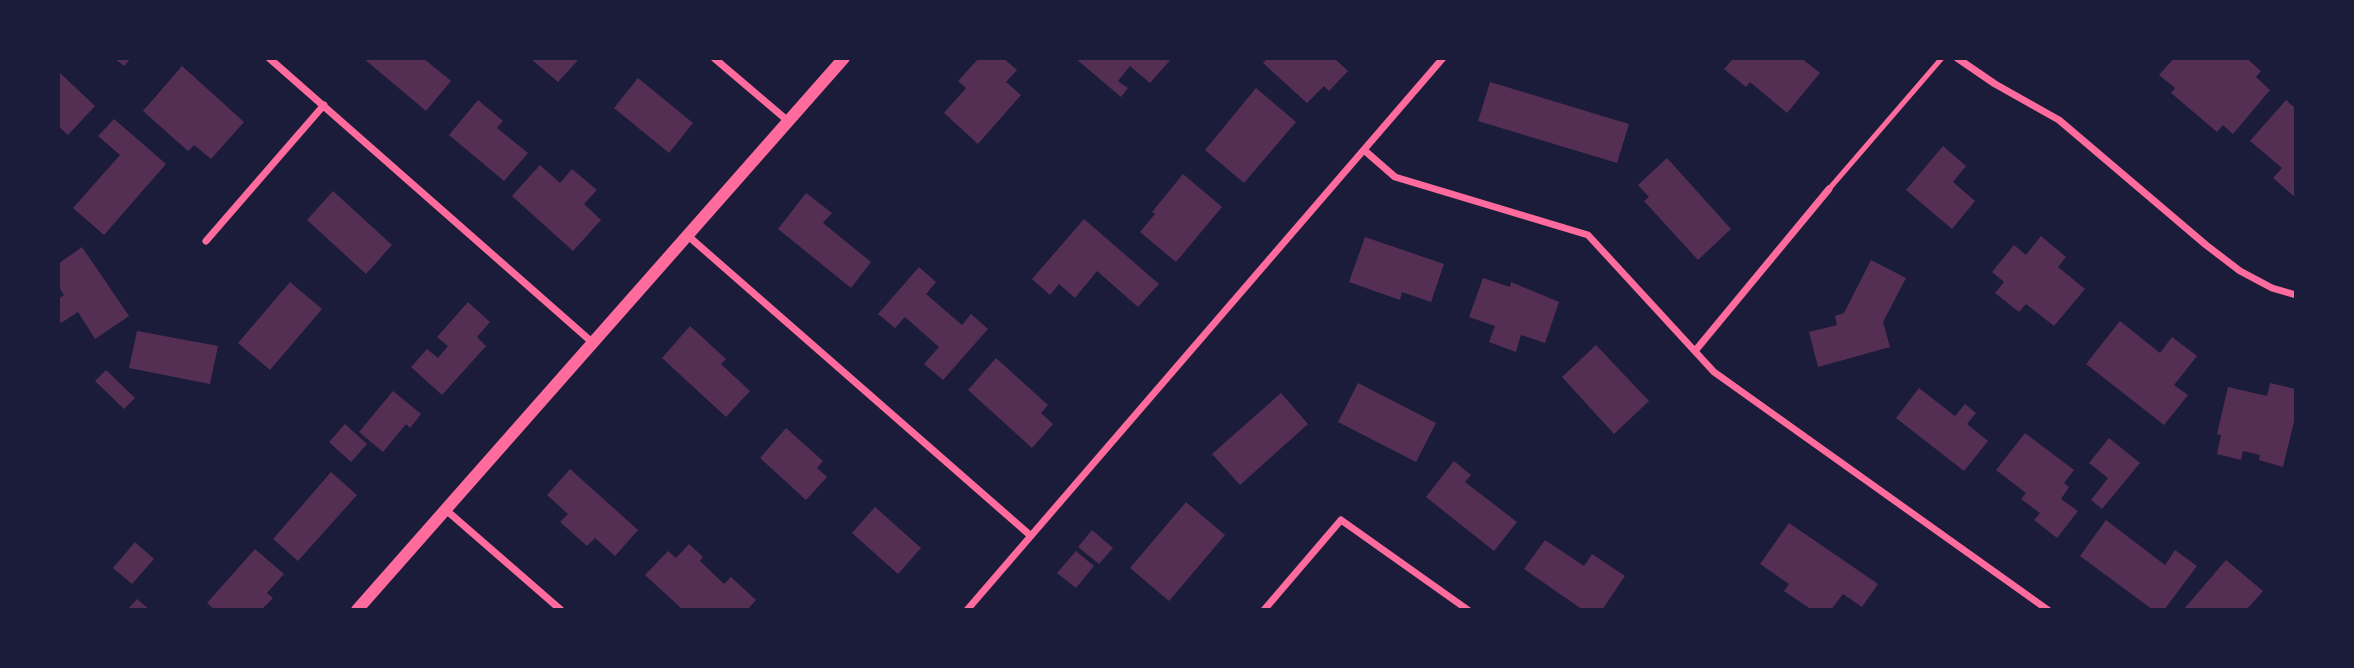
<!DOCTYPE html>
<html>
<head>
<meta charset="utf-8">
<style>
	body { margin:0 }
	#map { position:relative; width:2354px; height:668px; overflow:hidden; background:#1b1b3a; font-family:"Times New Roman",serif }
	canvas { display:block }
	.frame { position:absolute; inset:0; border:60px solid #1b1b3a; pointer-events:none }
</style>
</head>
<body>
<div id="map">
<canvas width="2354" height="668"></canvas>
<div class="frame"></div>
</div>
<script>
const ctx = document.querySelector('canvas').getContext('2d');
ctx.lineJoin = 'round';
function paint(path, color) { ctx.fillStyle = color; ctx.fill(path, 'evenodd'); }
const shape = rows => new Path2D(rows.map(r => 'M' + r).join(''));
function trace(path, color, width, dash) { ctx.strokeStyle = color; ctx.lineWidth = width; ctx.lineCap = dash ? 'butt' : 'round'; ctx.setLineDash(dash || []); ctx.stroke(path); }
const building = shape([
	[114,58,131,58,124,66],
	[363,58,423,58,451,81,426,111],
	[530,58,580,58,558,82],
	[979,58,1003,58,1017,70,1006,82,1021,95,978,144,944,113,966,88,958,81],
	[1075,58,1172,58,1150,83,1130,66,1118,81,1128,88,1121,97],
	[1268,58,1334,58,1348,71,1329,91,1324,86,1307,103,1263,63],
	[1729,58,1801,58,1820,73,1787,113,1750,82,1746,87,1724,69,1732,60],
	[2174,58,2246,58,2261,71,2256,77,2270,90,2233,134,2223,125,2217,132,2171,93,2175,88,2159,75],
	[182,66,244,122,211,159,194,145,188,151,143,111],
	[58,71,95,106,68,135,58,126],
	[638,78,693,123,669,153,614,108],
	[1490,82,1629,124,1617,163,1478,121],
	[1256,88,1296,122,1244,183,1205,150],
	[478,100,503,121,497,128,528,153,504,181,449,135],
	[2286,100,2296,109,2296,198,2273,178,2282,168,2250,141],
	[114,119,166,164,104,235,73,208,120,155,98,136],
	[1943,146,1966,166,1953,182,1975,201,1952,229,1906,190],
	[1667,158,1731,229,1698,260,1644,201,1649,197,1638,185],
	[540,165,560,183,572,169,597,190,584,204,601,220,573,251,512,196],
	[1183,174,1222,207,1176,262,1140,232,1155,214,1152,212],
	[333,191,392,245,366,274,307,220],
	[806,193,832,213,823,223,871,262,851,288,778,229],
	[1084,219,1159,284,1138,307,1097,271,1075,298,1059,284,1050,295,1032,279],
	[2041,236,2066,257,2058,267,2085,289,2054,326,2026,304,2019,312,1995,293,2004,282,1992,272,2014,245,2026,255],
	[1365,237,1444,264,1431,302,1402,292,1400,300,1349,282],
	[82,247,129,316,95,339,78,312,61,323,58,319,58,299,64,295,58,286,58,264],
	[1871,260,1906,278,1883,322,1890,347,1818,367,1809,332,1837,325,1835,316,1844,313],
	[919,267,936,282,926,294,962,325,971,314,988,329,943,380,924,364,939,347,905,317,895,328,878,314],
	[1483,278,1510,287,1511,282,1559,302,1545,343,1521,335,1516,352,1489,342,1495,326,1469,317],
	[290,282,322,309,270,370,238,343],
	[468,302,490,322,477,337,486,346,442,395,411,367,427,349,438,358,448,346,437,337],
	[2120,321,2160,353,2172,337,2197,356,2174,385,2188,395,2164,425,2086,364],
	[690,326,726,359,721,364,750,391,726,417,662,358],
	[137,331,218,346,210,384,129,368],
	[1596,345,1649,401,1614,434,1562,377],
	[996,358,1048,405,1041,413,1053,424,1032,448,968,390],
	[106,370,135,398,124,409,95,381],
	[1358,383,1436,423,1416,462,1338,422],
	[2270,383,2296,389,2296,413,2283,467,2259,460,2260,455,2243,451,2241,460,2217,454,2221,435,2217,434,2228,387,2267,396],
	[1919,388,1955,416,1965,404,1976,413,1967,424,1988,441,1964,471,1896,418],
	[393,391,421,414,410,428,406,424,383,452,359,432],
	[1281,393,1308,424,1240,485,1212,454],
	[345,424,367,444,351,462,329,442],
	[786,428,823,461,817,468,827,477,806,500,760,458],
	[2025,433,2074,470,2064,483,2069,487,2061,499,2078,511,2057,538,2034,520,2040,513,2021,499,2026,493,1996,470],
	[2109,438,2140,463,2102,509,2091,500,2108,478,2089,463],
	[1454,461,1471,475,1465,482,1517,522,1494,551,1426,497],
	[570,469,638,530,615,556,595,538,587,546,560,522,568,514,547,495],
	[331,472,357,495,298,561,273,539],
	[1186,502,1225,535,1169,601,1130,568],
	[875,507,921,548,898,574,852,533],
	[2106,520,2165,565,2175,550,2197,566,2164,610,2153,610,2080,556],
	[1789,523,1878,584,1862,607,1843,594,1831,610,1812,610,1784,591,1789,584,1760,564],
	[1092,530,1113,548,1099,564,1078,547],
	[1545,540,1584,566,1592,554,1625,576,1602,610,1583,610,1524,569],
	[135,542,154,559,132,584,113,568],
	[689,544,703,557,700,561,724,584,731,577,756,600,747,610,683,610,645,575,668,551,676,558],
	[255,549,284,574,267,593,273,598,261,610,215,610,207,603],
	[1076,551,1094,566,1076,588,1057,573],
	[2226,560,2263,591,2246,610,2186,610,2184,609],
	[137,599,150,610,127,610]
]);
const service = shape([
	[1829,189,1942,58]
]);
const minor = shape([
	[269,58,593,343],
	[714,58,788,121],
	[1957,58,1995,84,2059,120,2206,245,2240,271,2272,288,2296,295],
	[1364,150,1395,177,1588,235,1714,372,2048,610],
	[687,235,1031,536],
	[206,241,324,105],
	[1695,351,1829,189],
	[446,510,561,610],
	[967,610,1443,58],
	[1264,610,1341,520,1468,610]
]);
const tertiary = shape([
	[357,610,844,58]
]);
paint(building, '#542f53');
trace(service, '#ff6b9d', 5);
trace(minor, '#ff6b9d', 7);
trace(tertiary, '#ff6b9d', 12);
</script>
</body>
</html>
